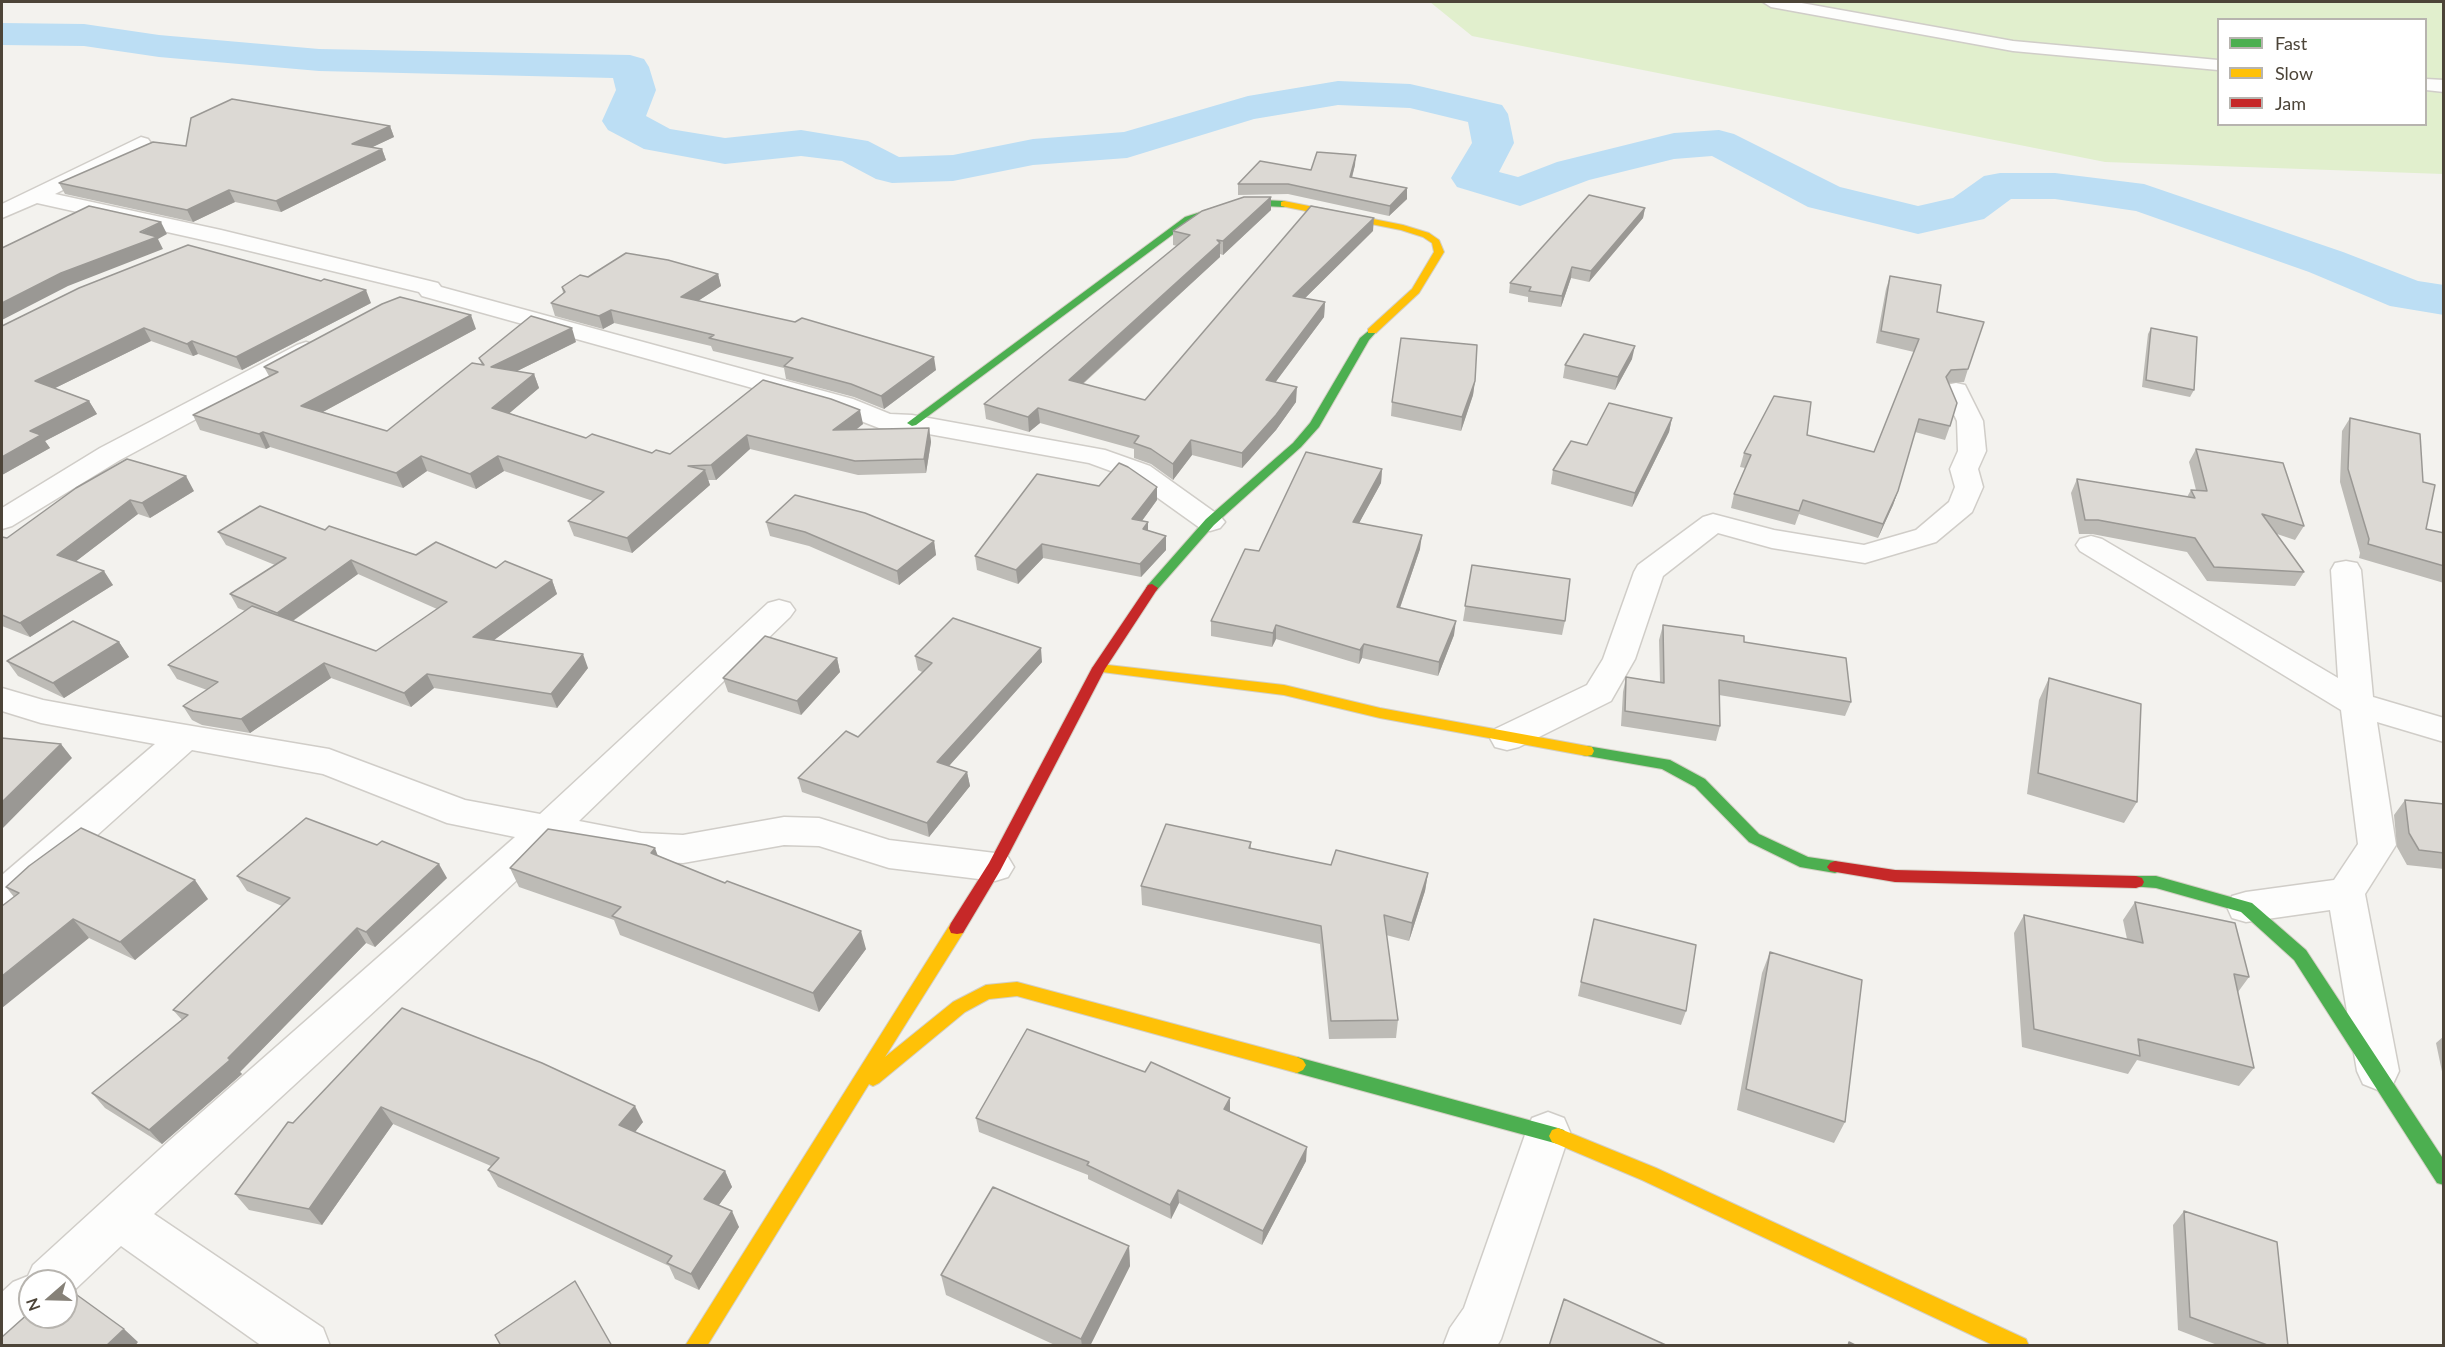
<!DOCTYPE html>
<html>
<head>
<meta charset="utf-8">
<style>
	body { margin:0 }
	#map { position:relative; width:2445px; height:1347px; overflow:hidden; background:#f3f2ee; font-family:Lato,sans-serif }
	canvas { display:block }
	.frame { position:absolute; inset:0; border:3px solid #4c4438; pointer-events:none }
	.legend { position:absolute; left:2217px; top:18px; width:210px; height:108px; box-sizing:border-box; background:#fff; border:2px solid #b7b4af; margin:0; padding:8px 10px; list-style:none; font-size:18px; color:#4c4438 }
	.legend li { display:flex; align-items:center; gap:12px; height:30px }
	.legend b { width:30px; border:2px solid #b7b4af }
	.north { position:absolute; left:18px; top:1269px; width:60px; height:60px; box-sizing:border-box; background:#fff; border:2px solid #b7b4af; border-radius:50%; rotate:250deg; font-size:16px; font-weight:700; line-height:24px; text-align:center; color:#4c4438 }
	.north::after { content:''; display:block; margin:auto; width:21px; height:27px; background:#868178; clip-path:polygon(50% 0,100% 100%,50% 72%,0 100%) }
</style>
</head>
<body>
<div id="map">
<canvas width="2445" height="1347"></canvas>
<div class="frame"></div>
<ul class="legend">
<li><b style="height:8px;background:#4caf50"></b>Fast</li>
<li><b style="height:8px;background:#ffc107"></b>Slow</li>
<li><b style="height:8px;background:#c62828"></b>Jam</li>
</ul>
<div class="north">N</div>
</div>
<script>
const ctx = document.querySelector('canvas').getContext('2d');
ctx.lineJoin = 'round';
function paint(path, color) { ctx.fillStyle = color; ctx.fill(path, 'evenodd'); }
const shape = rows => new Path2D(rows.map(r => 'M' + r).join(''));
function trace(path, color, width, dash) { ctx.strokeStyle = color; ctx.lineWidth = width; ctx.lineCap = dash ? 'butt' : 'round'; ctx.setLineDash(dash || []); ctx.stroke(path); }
const green = shape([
	[1430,2,2443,2,2443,174,2105,162,1472,36],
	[2218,20,2426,20,2426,124,2218,124]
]);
const river = shape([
	[2,23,84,24,159,35,319,49,630,55,644,59,649,67,656,90,646,116,670,129,725,138,801,130,868,141,899,157,953,155,1033,139,1124,132,1248,96,1338,81,1410,84,1502,105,1508,114,1514,143,1499,172,1518,177,1557,162,1674,133,1719,130,1734,134,1840,187,1918,206,1953,198,1984,176,2000,173,2055,173,2144,184,2343,252,2418,281,2444,285,2444,315,2390,306,2309,272,2136,211,2055,199,2011,199,1984,219,1918,234,1808,207,1712,156,1674,159,1589,180,1520,206,1457,187,1451,178,1472,143,1468,122,1410,108,1338,105,1254,119,1127,158,1033,165,953,181,892,183,876,179,842,161,801,156,725,164,644,149,608,130,602,121,616,90,613,78,319,71,159,57,84,46,2,45,2,23]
]);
const street = shape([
	[1763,2,1796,2,2013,41,2218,60,2218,70,2013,51,1771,7,1763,2],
	[2426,79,2444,80,2444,92,2426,90,2426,79],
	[141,137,148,139,151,143,148,147,55,194,221,230,438,283,441,287,853,399,890,414,912,415,1105,450,1150,466,1220,516,1225,522,1220,528,1210,531,1200,528,1130,478,1089,463,912,431,879,428,835,411,422,296,419,292,221,244,37,203,2,218,2,204,141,137],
	[306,342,315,345,319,350,315,355,120,460,12,526,2,529,2,508,100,448,297,345,306,342],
	[1956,383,1965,385,1983,421,1986,451,1978,469,1983,487,1972,512,1936,542,1865,563,1772,548,1718,533,1663,576,1635,659,1611,701,1519,747,1507,750,1495,747,1490,738,1495,729,1587,685,1603,659,1634,572,1638,565,1703,517,1713,514,1774,530,1864,545,1916,530,1949,502,1955,487,1950,469,1958,451,1957,421,1943,391,1947,385,1956,383],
	[2091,536,2102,539,2338,678,2331,570,2335,563,2346,561,2357,563,2361,570,2373,697,2444,718,2444,742,2377,722,2396,845,2365,894,2399,1071,2393,1084,2378,1090,2363,1084,2357,1071,2330,910,2246,922,2232,918,2227,907,2232,896,2246,892,2334,880,2358,844,2341,710,2080,551,2076,545,2080,539,2091,536],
	[779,600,790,603,795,610,790,617,579,821,641,833,683,835,784,817,819,818,889,840,995,853,1008,857,1014,867,1008,877,995,881,889,868,819,846,784,845,683,863,641,861,555,845,154,1214,323,1328,330,1346,262,1346,121,1246,66,1298,66,1281,30,1281,30,1317,46,1317,19,1341,2,1346,2,1292,13,1282,28,1276,33,1265,170,1140,515,837,447,823,323,774,192,750,16,908,2,912,2,875,155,744,41,723,2,711,2,688,43,700,103,711,329,749,465,800,540,814,768,603,779,600],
	[1548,1112,1564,1118,1570,1132,1501,1339,1497,1346,1443,1346,1450,1328,1464,1308,1526,1132,1532,1118,1548,1112]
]);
const fast = shape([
	[1241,199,1284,201,1288,204,1284,207,1242,205,1191,221,916,425,912,426,907,423,1185,217,1241,199],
	[1372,328,1377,331,1369,340,1319,427,1301,447,1214,525,1156,591,1148,591,1146,588,1148,585,1206,519,1293,443,1310,423,1360,338,1372,328],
	[1587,746,1670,760,1705,779,1759,834,1808,857,1835,861,1840,863,1843,867,1840,871,1835,873,1800,867,1749,842,1695,787,1662,769,1582,755,1580,751,1582,747,1587,746],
	[2136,876,2156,876,2252,903,2306,950,2444,1160,2444,1185,2437,1183,2294,960,2241,912,2156,888,2130,886,2128,882,2130,878,2136,876],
	[1297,1057,1558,1128,1564,1130,1567,1136,1564,1142,1558,1144,1297,1073,1291,1070,1288,1065,1291,1060,1297,1057]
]);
const slow = shape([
	[1284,201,1403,225,1429,233,1439,240,1444,252,1419,293,1376,333,1368,333,1368,329,1412,289,1434,252,1432,243,1423,237,1401,230,1281,206,1281,202,1284,201],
	[1099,664,1284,685,1380,708,1587,746,1592,747,1594,751,1592,755,1587,756,1380,718,1284,695,1094,671,1092,668,1099,664],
	[957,922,963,923,965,928,963,933,885,1057,953,1002,986,985,1017,982,1297,1057,1303,1060,1306,1065,1303,1070,1297,1073,1017,996,989,999,965,1012,879,1083,873,1086,869,1084,707,1346,685,1346,951,923,957,922],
	[1558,1128,1656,1168,2026,1339,2029,1346,1995,1346,1642,1180,1552,1142,1549,1136,1552,1130,1558,1128]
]);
const jam = shape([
	[1152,584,1158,588,1105,669,1000,871,963,933,957,934,951,933,949,928,951,923,989,863,1092,668,1148,585,1152,584],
	[1835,861,1895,870,2136,876,2142,878,2144,882,2142,886,2136,888,1895,882,1830,871,1827,867,1830,863,1835,861]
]);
const wall = shape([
	[390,126,394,137,372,147,382,149,386,160,281,212,235,202,193,222,65,194,59,183,186,146],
	[1355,165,1352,178,1407,199,1389,216,1288,194,1238,195,1238,184,1311,170],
	[1271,197,1271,210,1223,255,1220,254,1220,257,1083,384,1145,400,1373,231,1305,298,1325,302,1324,317,1275,382,1296,402,1276,430,1242,468,1192,455,1173,480,1151,464,1134,458,1134,449,1040,423,1029,432,986,419,984,404,1177,246,1173,245,1173,231],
	[1645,208,1643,218,1589,282,1571,278,1561,307,1528,302,1528,297,1509,293,1510,283],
	[718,274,721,286,698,301,936,370,884,409,854,397,786,379,784,368,713,351,711,346,614,323,603,329,555,316,551,303,563,293,562,287],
	[1890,276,1937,312,1968,369,1964,382,1949,383,1950,426,1945,440,1915,432,1898,491,1893,505,1878,538,1799,514,1795,525,1731,508,1734,494,1745,468,1740,467,1744,453,1807,435,1874,452,1914,352,1876,343,1886,289],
	[371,303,242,370,198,354,193,356,151,341,55,388,89,401,97,414,45,441,50,448,2,475,2,326],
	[2151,328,2194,390,2190,397,2142,387,2148,334],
	[476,329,323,412,387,431,482,365,479,358,576,342,517,371,534,374,539,388,509,413,586,438,652,453,670,454,763,380,863,424,856,430,929,428,931,442,926,473,858,475,750,449,716,480,708,480,710,485,632,553,574,536,568,521,593,501,504,471,476,489,427,471,403,488,270,447,266,449,200,430,193,415,269,376,264,367],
	[1632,359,1615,390,1563,378,1565,365],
	[1475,381,1473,395,1461,431,1391,416,1392,402],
	[1672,418,1669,432,1632,507,1551,484,1553,470,1587,445],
	[2350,418,2426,529,2444,533,2444,583,2359,558,2360,553,2340,482,2342,431],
	[2196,449,2304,526,2295,540,2277,534,2304,572,2295,586,2207,581,2187,552,2092,534,2079,534,2071,493,2077,479,2187,497,2191,490,2196,490,2189,462],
	[1382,469,1381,483,1359,523,1420,549,1400,608,1454,635,1438,676,1362,658,1359,664,1276,639,1272,647,1211,636,1211,621,1259,551],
	[76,488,194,491,150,518,138,514,76,561,113,585,30,637,2,626,2,537,7,538],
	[1157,500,1142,521,1148,522,1148,531,1166,536,1166,550,1141,577,1043,558,1018,584,977,570,975,556],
	[766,522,934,541,936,555,899,585,809,546,770,536],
	[325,530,416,555,496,568,552,580,557,594,494,640,588,668,557,708,434,688,411,707,331,678,250,733,202,725,192,720,183,706,207,690,177,679,168,665,245,611,238,608,230,594,275,565,226,545,218,532],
	[358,574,437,609,376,651,293,621],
	[1472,565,1565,621,1562,635,1463,621],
	[1663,625,1744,642,1851,702,1845,716,1719,695,1720,726,1716,741,1621,726,1623,692,1626,677,1660,682,1659,640],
	[119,642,129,657,64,698,18,676,7,661],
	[915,656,1042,662,949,766,967,772,970,786,929,837,802,792,798,778,858,737,922,672,918,670],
	[837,658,840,672,801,715,728,692,723,678],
	[2049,678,2137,802,2124,823,2027,794,2039,700],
	[2405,800,2444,804,2444,869,2407,865,2397,847,2394,815],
	[1251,842,1251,848,1331,865,1428,873,1425,891,1409,941,1386,935,1398,1020,1396,1038,1329,1039,1320,944,1142,905,1141,886],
	[657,855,866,949,819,1012,620,935,614,920,519,887,510,868],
	[237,876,447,878,375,947,366,943,240,1072,242,1074,162,1144,105,1108,92,1093,182,1020,173,1010,282,906,247,891],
	[6,887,208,899,135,960,89,938,14,897],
	[2135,902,2249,977,2238,992,2254,1068,2239,1086,2137,1060,2128,1074,2022,1047,2014,933,2024,915,2127,939,2123,920],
	[1594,919,1686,1011,1681,1025,1578,996],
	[1770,952,1845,1122,1834,1143,1737,1110,1762,973],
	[402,1008,643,1122,635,1132,725,1171,732,1187,718,1206,739,1227,699,1290,675,1279,669,1266,498,1187,488,1170,491,1166,393,1124,322,1225,249,1210,235,1194,293,1123],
	[2444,1036,2444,1081,2436,1043],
	[1230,1112,1306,1161,1262,1245,1179,1203,1171,1219,1088,1179,1088,1175,979,1132,976,1118],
	[2184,1211,2288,1346,2220,1346,2178,1330,2173,1225],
	[1129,1246,1130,1266,1090,1346,1057,1346,946,1295,941,1275]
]);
const shadedWall = shape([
	[390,126,394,137,356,155,352,144],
	[382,149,386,160,281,212,276,201],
	[1356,155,1355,165,1349,188,1350,177],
	[1407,188,1407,199,1389,216,1390,206],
	[229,190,235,202,193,222,187,210],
	[1271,197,1271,210,1223,255,1223,241],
	[1645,208,1643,218,1589,282,1591,271],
	[1374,218,1373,231,1293,310,1293,296],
	[161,222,167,234,158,239,163,249,68,286,2,320,2,303],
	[1220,243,1220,257,1070,395,1069,380],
	[1572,267,1571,278,1561,307,1562,296],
	[718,274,721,286,684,310,681,297],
	[366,290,371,303,242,370,236,357],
	[1325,302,1324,317,1266,395,1266,380],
	[611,310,614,323,603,329,599,316],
	[471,315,476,329,308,420,301,406],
	[144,328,151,341,43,394,35,381],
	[572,328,576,342,497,381,491,367],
	[192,341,198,354,193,356,187,344],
	[1635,346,1632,359,1615,390,1618,377],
	[934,357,936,370,884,409,881,396],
	[534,374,539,388,498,423,492,408],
	[1475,381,1473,395,1461,431,1462,417],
	[1297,387,1296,402,1276,430,1242,468,1242,453],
	[89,401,97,414,45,441,50,448,2,475,2,457,30,431],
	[1038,408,1040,423,1029,432,1028,417],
	[860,410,863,424,836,445,833,430],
	[1672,418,1669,432,1632,507,1635,493],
	[929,428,931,442,926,473,924,459],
	[263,432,270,447,266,449,259,434],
	[747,435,750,449,716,480,711,465],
	[1191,440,1192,455,1173,480,1173,464],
	[421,456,427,471,403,488,396,473],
	[498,456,504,471,476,489,470,474],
	[1382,469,1381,483,1352,536,1353,522],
	[705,470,710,485,632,553,627,538],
	[186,476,194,491,150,518,142,503],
	[1157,487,1157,500,1133,533,1132,519],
	[1898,491,1893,505,1878,538,1883,524],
	[130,500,138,514,66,569,57,555],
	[1148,522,1148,536,1143,529],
	[1422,535,1420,549,1395,622,1397,607],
	[1166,536,1166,550,1141,577,1140,564],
	[934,541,936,555,899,585,897,571],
	[1042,544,1043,558,1018,584,1016,570],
	[351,560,358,574,284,627,277,613],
	[104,571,113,585,30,637,20,623],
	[552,580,557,594,479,651,473,637],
	[1456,621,1454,635,1438,676,1439,662],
	[1276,625,1276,639,1272,647,1273,633],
	[119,642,129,657,64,698,53,683],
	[1364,644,1362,658,1359,664,1360,650],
	[1041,648,1042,662,940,776,937,762],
	[583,654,588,668,557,708,551,694],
	[837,658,840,672,801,715,797,701],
	[324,663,331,678,250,733,241,719],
	[427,674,434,688,411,707,404,693],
	[61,744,72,758,2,829,2,802],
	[967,772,970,786,929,837,927,823],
	[655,848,662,867,651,853],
	[439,864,447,878,375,947,366,932],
	[1428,873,1425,891,1409,941,1412,923],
	[195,880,208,899,135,960,120,942],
	[73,919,89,938,2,1008,2,976],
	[357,928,366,943,240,1072,242,1074,162,1144,149,1130,228,1058],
	[861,931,866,949,819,1012,813,993],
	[1230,1098,1230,1112,1224,1109],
	[635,1106,643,1122,627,1142,619,1125],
	[381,1107,393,1124,322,1225,309,1209],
	[1307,1147,1306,1161,1262,1245,1263,1231],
	[725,1171,732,1187,711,1216,704,1199],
	[1178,1190,1179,1203,1171,1219,1170,1205],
	[732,1211,739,1227,699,1290,691,1274],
	[1129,1246,1130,1266,1090,1346,1082,1346,1081,1339],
	[124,1329,138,1342,135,1346,106,1346]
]);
const building = shape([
	[232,99,390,126,352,144,382,149,276,201,229,190,187,210,59,183,153,142,186,146,191,118,232,99],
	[1317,152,1356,155,1350,177,1407,188,1390,206,1288,184,1238,184,1260,161,1311,170,1317,152],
	[1589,195,1645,208,1591,271,1572,267,1562,296,1529,291,1531,287,1510,283,1589,195],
	[1244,197,1271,197,1223,241,1217,240,1220,243,1069,380,1145,400,1311,206,1374,218,1293,296,1325,302,1266,380,1297,387,1276,415,1242,453,1191,440,1173,464,1151,449,1134,443,1139,436,1038,408,1028,417,984,404,1190,235,1173,231,1202,211,1244,197],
	[89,206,161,222,140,232,157,237,61,273,2,303,2,248,89,206],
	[188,245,321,281,324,279,366,290,236,357,192,341,187,344,144,328,35,381,89,401,30,431,41,435,2,457,2,326,4,325,79,288,188,245],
	[626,253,668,260,718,274,681,297,795,322,802,318,934,357,881,396,851,384,784,366,793,358,709,338,714,335,611,310,599,316,551,303,565,292,562,287,580,275,588,277,626,253],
	[1890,276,1941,285,1937,312,1984,322,1968,369,1951,370,1946,377,1957,403,1950,426,1919,419,1898,491,1883,524,1803,500,1799,511,1734,494,1751,455,1744,453,1774,396,1811,402,1807,435,1874,452,1919,339,1881,331,1890,276],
	[400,297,471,315,301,406,387,431,472,363,484,365,479,358,531,316,572,328,491,367,534,374,492,408,586,438,592,434,652,453,656,450,670,454,763,380,831,399,860,410,833,430,929,428,924,459,855,461,747,435,711,465,688,466,705,470,627,538,568,521,604,492,498,456,470,474,421,456,396,473,263,432,259,434,193,415,278,372,264,367,382,304,400,297],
	[2151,328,2197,337,2194,390,2146,380,2151,328],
	[1584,334,1635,346,1618,377,1565,365,1584,334],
	[1401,338,1477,345,1475,381,1462,417,1392,402,1401,338],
	[1609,403,1672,418,1635,493,1553,470,1571,441,1587,445,1609,403],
	[2350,418,2420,434,2423,482,2435,485,2426,529,2444,533,2444,566,2368,544,2369,539,2348,469,2350,418],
	[2196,449,2283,463,2304,526,2262,514,2304,572,2214,567,2195,538,2098,520,2085,520,2077,479,2195,498,2191,490,2207,491,2196,449],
	[1306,452,1382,469,1353,522,1422,535,1397,607,1456,621,1439,662,1364,644,1360,650,1276,625,1273,633,1211,621,1245,549,1259,551,1306,452],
	[127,459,186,476,142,503,130,500,57,555,104,571,20,623,2,615,2,537,7,538,76,488,127,459],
	[1119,463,1128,467,1157,487,1132,519,1148,522,1143,529,1166,536,1140,564,1042,544,1016,570,975,556,1037,474,1099,486,1119,463],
	[795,495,865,513,934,541,897,571,805,532,766,522,795,495],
	[260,506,325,530,329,526,416,555,436,542,496,568,505,561,552,580,473,637,583,654,551,694,427,674,404,693,324,663,241,719,193,711,183,706,218,682,168,665,252,606,376,651,447,602,351,560,277,613,230,594,286,558,218,532,260,506],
	[1472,565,1570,579,1565,621,1465,606,1472,565],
	[953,618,1041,648,937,762,967,772,927,823,798,778,846,731,858,737,932,663,915,656,953,618],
	[73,621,119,642,53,683,7,661,73,621],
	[1663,625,1744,636,1744,642,1846,658,1851,702,1719,680,1720,726,1625,711,1626,677,1664,683,1663,625],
	[765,636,837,658,797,701,723,678,765,636],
	[2049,678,2141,704,2137,802,2038,773,2049,678],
	[2,738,61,744,2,802,2,738],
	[2405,800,2444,804,2444,853,2419,850,2409,833,2405,800],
	[306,818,377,845,382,841,439,864,366,932,357,928,228,1058,230,1060,149,1130,92,1093,188,1015,173,1010,290,898,237,876,306,818],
	[1166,824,1251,842,1249,848,1331,865,1336,850,1428,873,1412,923,1384,915,1398,1020,1331,1021,1321,926,1141,886,1166,824],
	[81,828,195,880,120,942,73,919,2,976,2,906,19,893,6,887,29,866,81,828],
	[548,829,646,845,655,848,651,853,725,883,727,881,861,931,813,993,612,916,621,907,510,868,548,829],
	[2135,902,2235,923,2249,977,2234,974,2254,1068,2138,1039,2140,1056,2034,1029,2024,915,2143,943,2135,902],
	[1594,919,1696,945,1686,1011,1581,982,1594,919],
	[1770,952,1862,980,1845,1122,1746,1089,1770,952],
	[402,1008,542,1063,635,1106,619,1125,725,1171,704,1199,732,1211,691,1274,667,1263,672,1256,488,1170,499,1158,381,1107,309,1209,235,1194,288,1122,293,1123,402,1008],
	[1027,1029,1145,1072,1151,1062,1230,1098,1224,1109,1307,1147,1263,1231,1178,1190,1170,1205,1087,1165,1089,1162,976,1118,1027,1029],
	[993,1187,1129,1246,1081,1339,941,1275,993,1187],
	[2184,1211,2277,1242,2288,1346,2270,1346,2190,1317,2184,1211],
	[575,1281,612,1346,501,1346,495,1335,575,1281],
	[66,1287,124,1329,106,1346,2,1346,2,1337,30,1312,30,1317,66,1317,66,1287],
	[1564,1299,1668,1346,1549,1346,1564,1299],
	[1849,1342,1857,1346,1848,1346,1849,1342]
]);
paint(green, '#e1efcd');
paint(river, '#bcdef4');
trace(street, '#d0cdc8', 3);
trace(fast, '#d3cfc4', 2);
trace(slow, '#d3cfc4', 2);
trace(jam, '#d3cfc4', 2);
paint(street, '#fdfdfc');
paint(fast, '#4caf50');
paint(slow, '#ffc107');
paint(jam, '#c62828');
paint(wall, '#bdbbb6');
paint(shadedWall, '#9a9894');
paint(building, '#dcd9d4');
trace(building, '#9a9894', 1.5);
</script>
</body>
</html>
